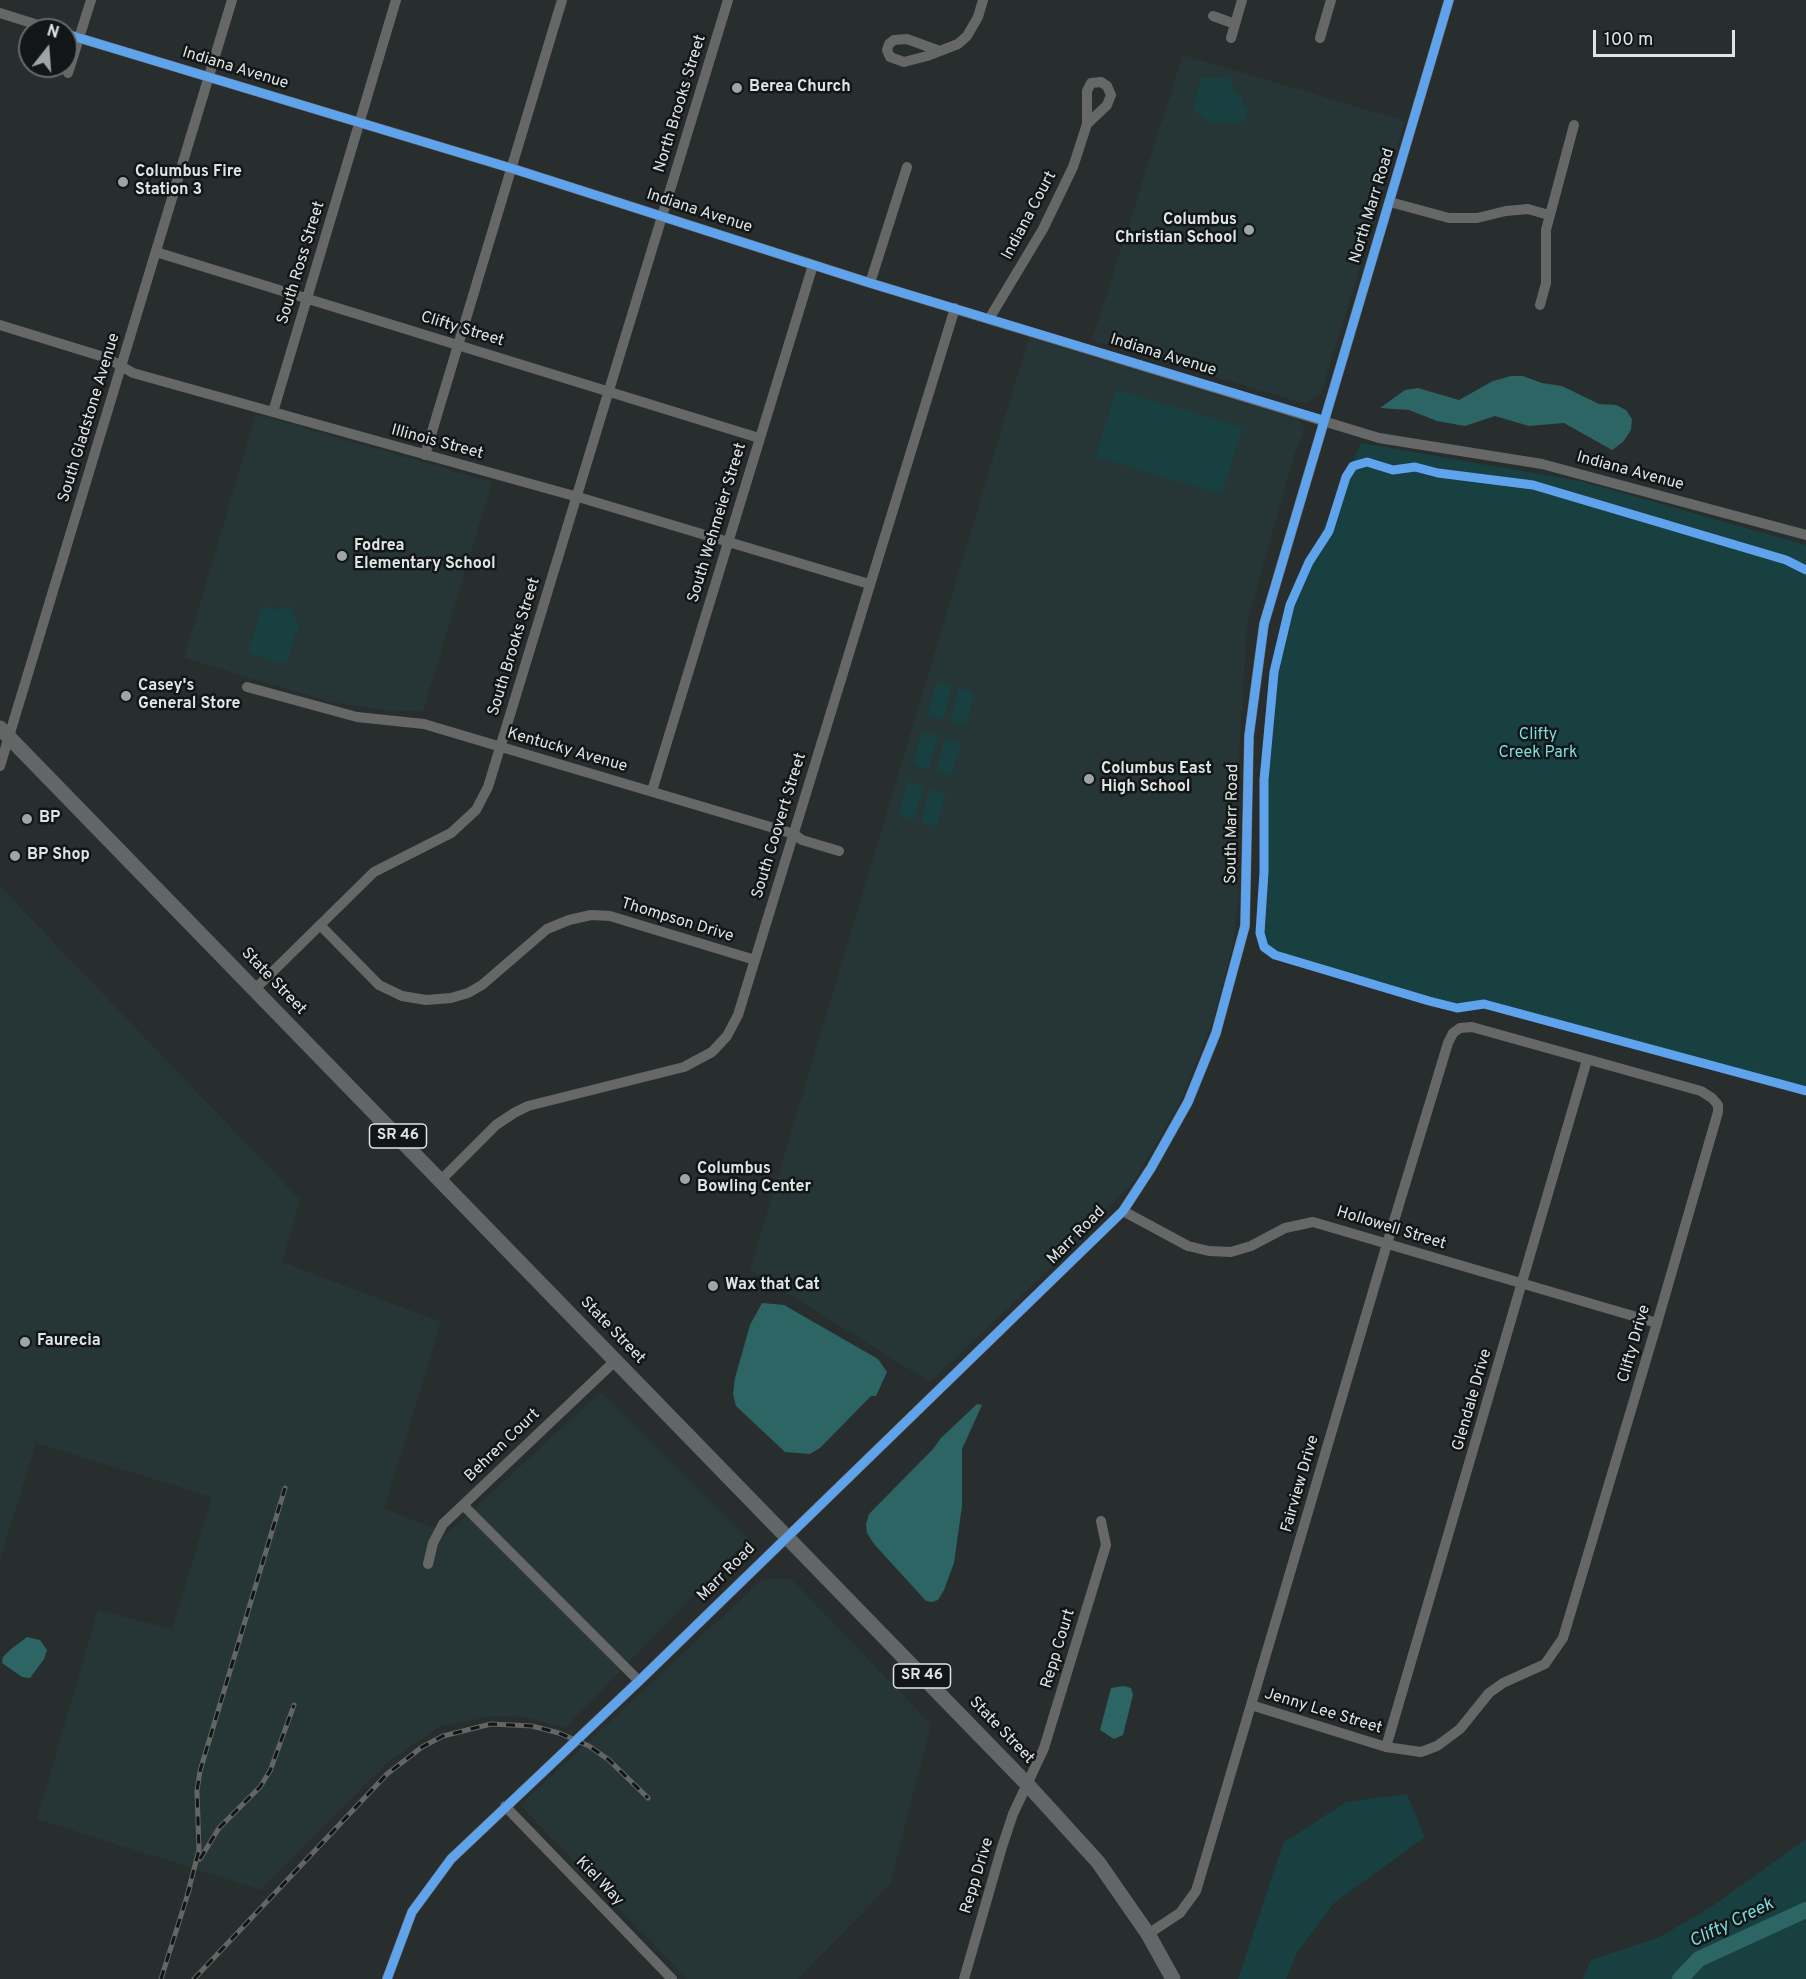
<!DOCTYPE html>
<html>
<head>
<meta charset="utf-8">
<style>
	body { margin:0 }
	#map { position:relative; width:1806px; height:1979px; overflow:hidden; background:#282d2d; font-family:Overpass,sans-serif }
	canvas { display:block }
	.north { position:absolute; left:18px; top:18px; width:60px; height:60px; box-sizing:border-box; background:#131616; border:2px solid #656969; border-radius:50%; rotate:17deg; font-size:16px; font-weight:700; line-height:24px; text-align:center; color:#dfe5e5 }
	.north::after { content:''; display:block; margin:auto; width:21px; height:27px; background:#9fa5a5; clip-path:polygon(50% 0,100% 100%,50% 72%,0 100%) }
	.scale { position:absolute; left:1593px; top:30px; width:142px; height:27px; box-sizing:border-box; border:3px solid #dfe5e5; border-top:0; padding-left:8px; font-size:18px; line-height:21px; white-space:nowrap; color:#dfe5e5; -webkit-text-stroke:4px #131616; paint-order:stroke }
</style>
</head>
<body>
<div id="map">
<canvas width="1806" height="1979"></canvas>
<div class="north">N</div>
<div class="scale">100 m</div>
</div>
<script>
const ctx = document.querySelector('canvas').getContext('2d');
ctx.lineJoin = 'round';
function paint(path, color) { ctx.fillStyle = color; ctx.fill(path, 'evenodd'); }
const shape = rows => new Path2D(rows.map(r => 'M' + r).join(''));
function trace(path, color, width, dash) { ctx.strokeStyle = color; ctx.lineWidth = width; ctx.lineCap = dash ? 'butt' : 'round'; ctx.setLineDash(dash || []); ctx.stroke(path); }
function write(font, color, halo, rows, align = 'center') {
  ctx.font = font + ' Overpass,sans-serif'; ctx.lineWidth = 5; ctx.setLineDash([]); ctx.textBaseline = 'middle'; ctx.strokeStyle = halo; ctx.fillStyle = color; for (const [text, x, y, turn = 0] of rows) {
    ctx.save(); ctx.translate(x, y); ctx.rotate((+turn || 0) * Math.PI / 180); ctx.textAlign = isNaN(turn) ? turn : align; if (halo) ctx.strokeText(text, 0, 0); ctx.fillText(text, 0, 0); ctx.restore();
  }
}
const built = shape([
	[1183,55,1405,121,1321,394,1306,404,1092,340],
	[1029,337,1299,420,1305,429,1294,456,1247,623,1236,803,1239,897,1232,948,1214,1018,1180,1103,1134,1181,1064,1255,930,1382,750,1270],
	[256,414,492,482,423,711,382,710,331,702,184,658],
	[0,886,300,1200,282,1262,441,1322,384,1509,448,1533,601,1392,748,1539,565,1728,524,1717,495,1716,440,1726,387,1763,261,1890,37,1819,98,1610,172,1629,212,1497,36,1443,0,1560],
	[763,1579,791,1579,931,1724,890,1885,798,1979,687,1979,520,1805]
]);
const green = shape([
	[1201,78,1231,78,1233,89,1241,96,1241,104,1249,109,1244,121,1234,125,1223,121,1210,123,1193,110],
	[1116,390,1242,427,1222,494,1096,457],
	[1361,443,1580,481,1806,545,1806,1093,1501,1009,1457,1008,1370,983,1264,947,1264,795,1271,691,1297,588],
	[263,605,273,610,290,605,298,626,287,661,283,663,248,653],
	[937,682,952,686,943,719,927,715],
	[959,688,975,693,966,726,950,721],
	[922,732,938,736,928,769,913,765],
	[945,739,961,743,951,776,936,772],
	[908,782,924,787,914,820,899,815],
	[930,789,946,793,937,826,921,822],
	[1407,1794,1425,1837,1334,1903,1297,1953,1286,1979,1238,1979,1283,1843,1346,1802],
	[1806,1839,1806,1979,1583,1979,1591,1960,1660,1937,1714,1905]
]);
const water = shape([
	[1511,376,1523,376,1542,383,1562,386,1599,404,1616,405,1626,410,1632,419,1631,430,1623,442,1612,450,1564,423,1529,426,1495,416,1465,426,1437,421,1409,410,1380,408,1405,390,1418,388,1459,400,1493,381],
	[762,1303,784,1305,878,1359,887,1372,876,1396,871,1396,820,1448,810,1454,785,1452,736,1406,733,1394,735,1378,750,1325],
	[977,1404,982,1405,962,1449,962,1506,954,1563,944,1590,938,1600,932,1602,926,1601,874,1544,867,1533,866,1524,869,1514,933,1449,941,1438],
	[27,1637,40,1640,47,1650,44,1659,30,1678,22,1677,2,1663,3,1657,11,1649],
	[1124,1686,1131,1688,1133,1695,1123,1735,1114,1739,1100,1730,1111,1688]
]);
const river = shape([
	[1680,1979,1699,1959,1806,1910]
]);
const minor = shape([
	[0,13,54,30],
	[1213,16,1235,24],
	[66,34,517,170,870,283,1379,438,1542,464,1806,535],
	[1231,38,1242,0],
	[1320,38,1331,0],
	[937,50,907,39,894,40,889,44,887,50,890,57,904,62,927,56,958,44,967,36,978,17,983,0],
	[68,73,91,0],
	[1390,202,1449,218,1477,218,1506,211,1528,209,1549,215],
	[156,252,759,438],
	[870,283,907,167],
	[1540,305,1546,283,1546,230,1574,125],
	[989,319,1043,229,1073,167,1087,124,1087,91,1091,83,1101,82,1107,86,1111,95,1107,105,1087,124],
	[0,325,107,358,133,373,585,499,869,584],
	[273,412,396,0],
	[425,455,562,0],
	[247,687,357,717,424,724,794,834,802,840,839,851],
	[0,766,232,0],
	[652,791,813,265],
	[320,925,379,985,402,996,426,1000,451,998,468,993,482,985,547,929,569,920,591,915,610,916,755,960],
	[255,989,374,872,451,833,476,810,488,787,728,0],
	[441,1180,496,1125,514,1113,528,1106,684,1067,712,1052,727,1036,738,1015,955,308],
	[1123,1211,1188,1246,1209,1251,1231,1252,1251,1246,1285,1228,1313,1222,1657,1323],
	[463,1505,639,1681],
	[428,1564,433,1543,443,1524,616,1360],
	[1386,1747,1587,1060],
	[505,1806,672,1979],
	[1148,1934,1180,1913,1196,1891,1199,1881,1251,1705,1387,1244,1448,1043,1453,1033,1460,1028,1472,1027,1701,1091,1712,1098,1718,1105,1718,1112,1657,1323,1563,1638,1545,1664,1503,1683,1489,1693,1460,1729,1437,1746,1421,1752,1386,1747,1251,1705],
	[387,1979,412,1912,451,1859,639,1681,1123,1211,1151,1168,1188,1102,1216,1033,1245,926,1249,736,1264,624,1449,0],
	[964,1979,1002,1847,1013,1814,1044,1748,1106,1545,1101,1521]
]);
const highway = shape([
	[0,728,1027,1784,1098,1862,1148,1934,1173,1979]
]);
const rail = shape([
	[200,1859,219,1828,260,1787,270,1771,294,1705],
	[187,1896,199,1850,197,1791,200,1771,285,1488],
	[161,1979,190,1887],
	[194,1979,387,1774,422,1747,443,1736,491,1724,532,1726,559,1733,589,1746,609,1760,648,1798]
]);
const cycleway = shape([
	[66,34,517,170,870,283,1323,420],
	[1806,570,1786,560,1533,485,1438,473,1415,467,1393,470,1367,462,1353,466,1346,477,1329,531,1309,562,1290,605,1274,672,1264,780,1264,872,1260,933,1264,947,1275,955,1429,1001,1457,1008,1484,1004,1806,1091],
	[387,1979,412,1912,451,1859,639,1681,1123,1211,1151,1168,1188,1102,1216,1033,1245,926,1249,736,1264,624,1449,0]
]);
const markers = [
	[737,88,6,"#9fa5a5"],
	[123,182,6,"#9fa5a5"],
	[1249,230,6,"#9fa5a5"],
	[342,556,6,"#9fa5a5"],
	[126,696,6,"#9fa5a5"],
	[1089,779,6,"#9fa5a5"],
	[27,819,6,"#9fa5a5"],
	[15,856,6,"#9fa5a5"],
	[685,1179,6,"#9fa5a5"],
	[713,1286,6,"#9fa5a5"],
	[25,1342,6,"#9fa5a5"]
];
const shields = [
	[398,1136,57],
	[922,1676,57]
];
const shieldNames = [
	["SR 46",398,1136],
	["SR 46",922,1676]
];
const streetNames = [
	["Indiana Avenue",235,69,17],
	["North Brooks Street",681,104,-73],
	["North Marr Road",1373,206,-73],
	["Indiana Avenue",699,212,18],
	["Indiana Court",1030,216,-62],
	["South Ross Street",302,263,-73],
	["Clifty Street",462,330,17],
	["Indiana Avenue",1163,356,17],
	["South Gladstone Avenue",90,418,-73],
	["Illinois Street",437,443,15],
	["Indiana Avenue",1630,472,15],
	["South Wehmeier Street",718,523,-73],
	["South Brooks Street",515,647,-73],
	["Kentucky Avenue",567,751,16],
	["South Marr Road",1233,824,-89],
	["South Coovert Street",780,826,-73],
	["Thompson Drive",677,921,17],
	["State Street",273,982,46],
	["Hollowell Street",1391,1229,17],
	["Marr Road",1077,1236,-45],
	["State Street",612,1331,46],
	["Clifty Drive",1635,1344,-74],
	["Glendale Drive",1473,1400,-74],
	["Behren Court",503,1446,-44],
	["Fairview Drive",1301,1484,-74],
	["Marr Road",727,1573,-45],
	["Repp Court",1059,1649,-73],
	["Jenny Lee Street",1323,1712,17],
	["State Street",1001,1731,46],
	["Repp Drive",978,1876,-73],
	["Kiel Way",599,1882,46]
];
const poiNames = [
	["Berea Church",749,88],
	["Columbus Fire",135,173],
	["Station 3",135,191],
	["Columbus",1237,221,"right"],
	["Christian School",1237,239,"right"],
	["Fodrea",354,547],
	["Elementary School",354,565],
	["Casey's",138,687],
	["General Store",138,705],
	["Columbus East",1101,770],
	["High School",1101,788],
	["BP",39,819],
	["BP Shop",27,856],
	["Columbus",697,1170],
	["Bowling Center",697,1188],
	["Wax that Cat",725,1286],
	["Faurecia",37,1342]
];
const parkNames = [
	["Clifty",1538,736],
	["Creek Park",1538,754]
];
const waterNames = [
	["Clifty Creek",1732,1924,-26]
];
paint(built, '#263636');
paint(green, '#184041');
paint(water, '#2d6565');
trace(river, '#2d6565', 16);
trace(minor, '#666868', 10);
trace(highway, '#626666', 15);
trace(rail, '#646666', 5);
trace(rail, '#131616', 3, [9]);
trace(cycleway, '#60a3ed', 9);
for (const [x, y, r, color] of markers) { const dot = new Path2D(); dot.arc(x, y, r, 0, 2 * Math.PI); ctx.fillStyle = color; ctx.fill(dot); trace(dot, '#131616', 2); }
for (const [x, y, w] of shields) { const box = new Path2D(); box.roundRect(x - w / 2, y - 12, w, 24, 4.5); ctx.fillStyle = '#131616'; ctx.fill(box); trace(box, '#dfe5e5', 1.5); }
write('bold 15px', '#dfe5e5', null, shieldNames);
write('16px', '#dfe5e5', '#131616', streetNames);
write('bold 16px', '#dfe5e5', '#131616', poiNames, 'left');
write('16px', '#7edfe1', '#131616', parkNames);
write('italic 18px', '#7bdcdd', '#131616', waterNames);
</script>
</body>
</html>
